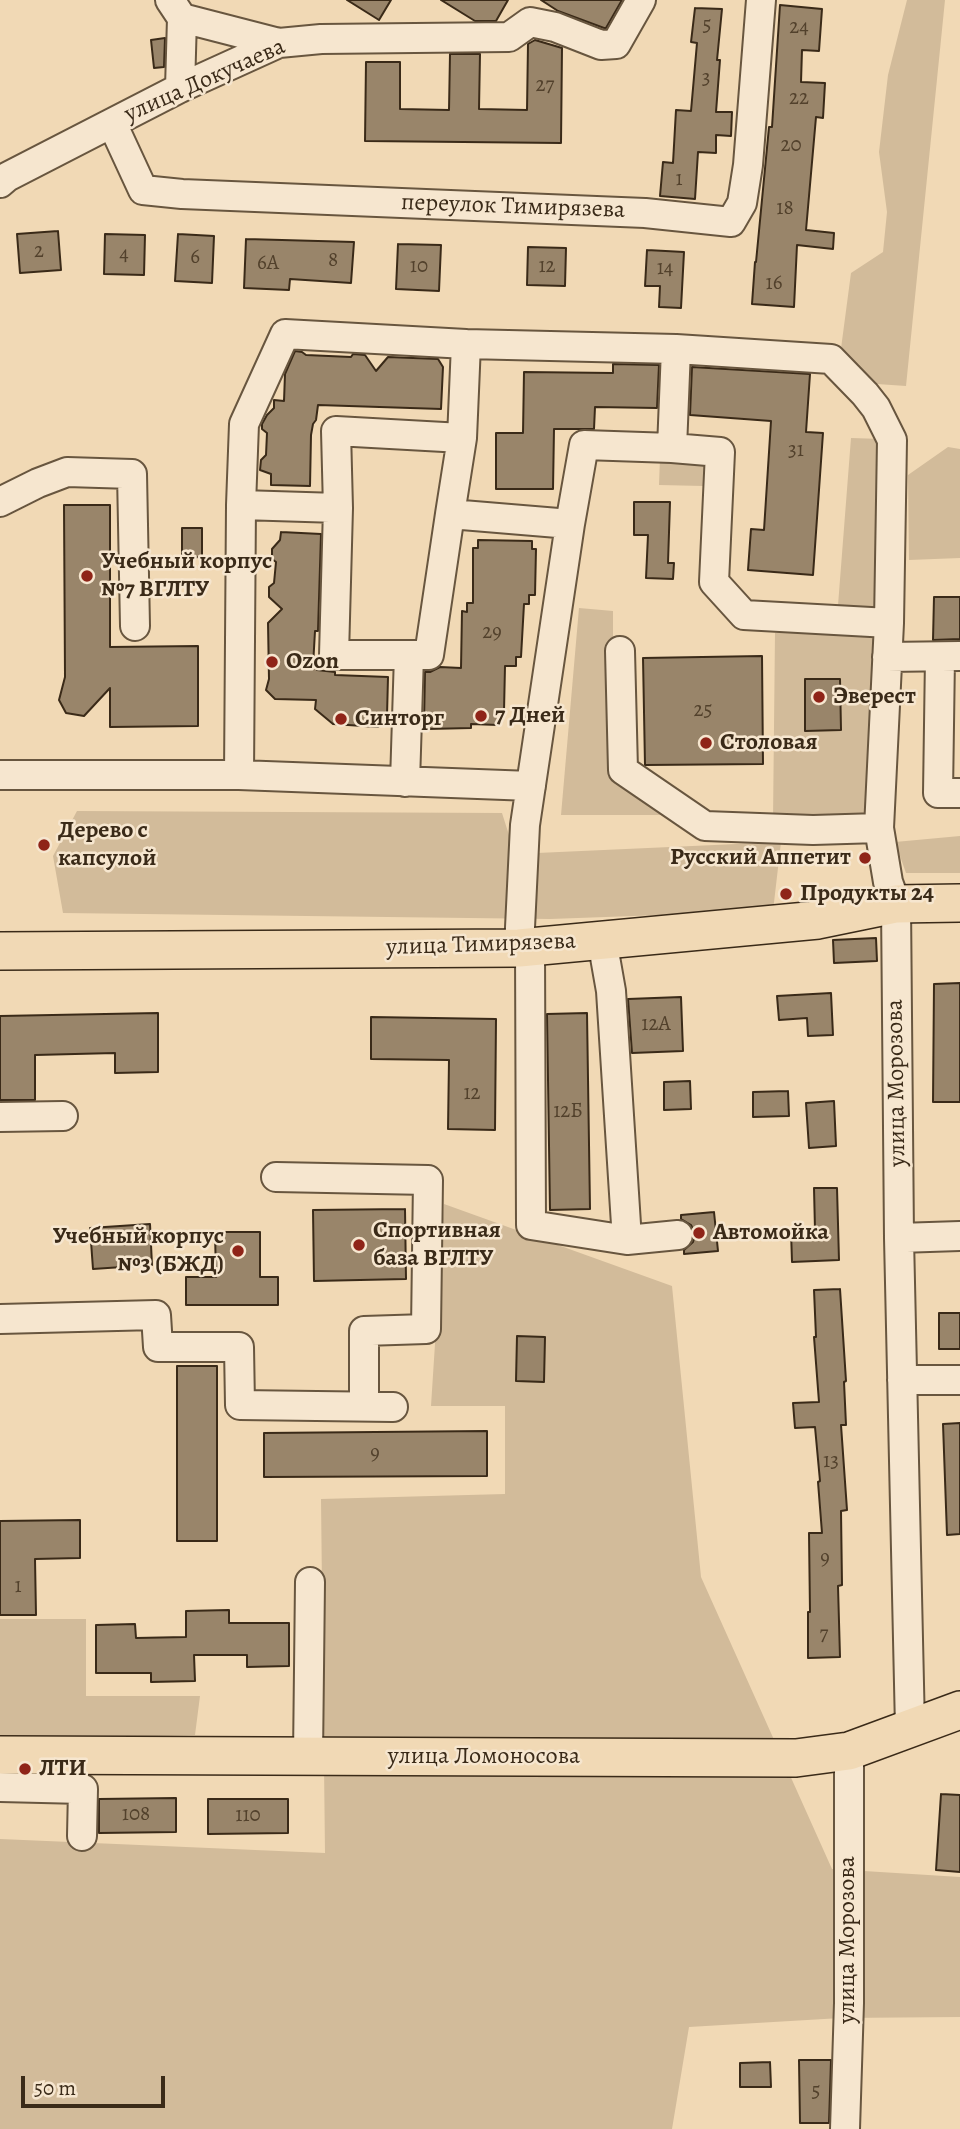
<!DOCTYPE html>
<html>
<head>
<meta charset="utf-8">
<style>
	body { margin:0 }
	#map { position:relative; width:960px; height:2129px; overflow:hidden; background:#f1d9b5; font-family:Alegreya,serif }
	canvas { display:block }
	.scale { position:absolute; left:21px; top:2076px; width:144px; height:32px; box-sizing:border-box; border:4px solid #3a2a18; border-top:0; padding-left:9px; font-size:21px; line-height:24px; white-space:nowrap; color:#3a2a18; -webkit-text-stroke:5px #f6e6cf; paint-order:stroke }
</style>
</head>
<body>
<div id="map">
<canvas width="960" height="2129"></canvas>
<div class="scale">50 m</div>
</div>
<script>
const ctx = document.querySelector('canvas').getContext('2d');
ctx.lineJoin = 'round';
function paint(path, color) { ctx.fillStyle = color; ctx.fill(path, 'evenodd'); }
const shape = rows => new Path2D(rows.map(r => 'M' + r).join(''));
function trace(path, color, width, dash) { ctx.strokeStyle = color; ctx.lineWidth = width; ctx.lineCap = dash ? 'butt' : 'round'; ctx.setLineDash(dash || []); ctx.stroke(path); }
function write(font, color, halo, rows, align = 'center') {
  ctx.font = font + ' Alegreya,serif'; ctx.lineWidth = 5; ctx.setLineDash([]); ctx.textBaseline = 'middle'; ctx.strokeStyle = halo; ctx.fillStyle = color; for (const [text, x, y, turn = 0] of rows) {
    ctx.save(); ctx.translate(x, y); ctx.rotate((+turn || 0) * Math.PI / 180); ctx.textAlign = isNaN(turn) ? turn : align; if (halo) ctx.strokeText(text, 0, 0); ctx.fillText(text, 0, 0); ctx.restore();
  }
}
const green = shape([
	[907,0,945,0,906,386,877,384,840,356,851,273,883,252,887,212,879,152,888,75],
	[851,438,882,439,869,818,773,820,775,633,836,631],
	[948,447,960,449,960,558,909,560,908,475],
	[660,458,705,460,704,486,659,485],
	[579,608,613,611,613,767,678,815,561,815],
	[77,811,502,813,515,854,781,842,773,911,550,919,63,913,53,856],
	[960,836,960,873,906,873,895,842],
	[444,1204,672,1286,701,1577,832,1869,960,1877,960,2017,841,2018,689,2027,672,2129,0,2129,0,1839,325,1853,321,1499,505,1494,505,1406,431,1406],
	[0,1619,86,1619,86,1696,200,1696,195,1735,0,1740]
]);
const building = shape([
	[347,0,391,0,379,20,347,0],
	[441,0,508,0,496,21,475,21,441,0],
	[541,0,622,0,606,28,604,28,558,11,541,0],
	[780,5,822,9,819,51,802,50,801,82,825,83,823,118,816,117,806,230,834,233,833,249,797,245,794,307,752,304,755,262,756,262,769,127,772,127,780,5],
	[695,8,722,9,717,60,720,60,716,112,732,112,731,136,716,135,716,153,698,152,695,199,660,196,663,162,673,163,676,110,691,111,697,43,691,42,695,8],
	[165,38,164,67,154,68,151,40,165,38],
	[535,40,562,48,561,143,365,141,366,62,400,62,400,109,449,110,450,54,480,54,479,109,527,110,528,44,535,40],
	[58,231,61,270,20,273,17,234,58,231],
	[105,234,145,235,144,275,104,274,105,234],
	[178,234,214,236,212,283,175,281,178,234],
	[246,239,354,242,351,283,290,279,289,290,244,288,246,239],
	[398,244,441,245,439,291,396,289,398,244],
	[528,247,566,248,565,286,527,285,528,247],
	[647,250,684,252,681,308,659,307,660,286,645,286,647,250],
	[295,351,302,352,306,355,351,357,353,354,365,355,376,371,388,357,438,359,443,367,441,409,318,405,316,420,313,424,311,435,310,486,271,485,271,474,260,470,261,460,266,455,267,433,262,429,262,424,267,415,274,408,274,400,284,401,285,374,295,351],
	[613,364,659,365,657,408,595,407,594,429,554,429,553,489,496,489,496,433,523,433,524,372,613,373,613,364],
	[692,367,810,374,806,432,823,433,813,575,748,570,751,529,764,530,771,421,690,415,692,367],
	[634,502,670,502,668,563,674,563,673,579,646,578,648,535,634,535,634,502],
	[64,505,110,505,110,647,198,646,198,726,110,727,110,688,84,716,66,713,59,700,65,677,64,505],
	[182,528,202,528,202,557,182,558,182,528],
	[281,532,321,534,318,631,315,631,313,666,317,666,317,670,335,672,335,675,388,677,387,716,384,722,378,727,333,724,315,709,316,700,275,699,266,690,269,679,268,623,282,609,269,597,269,587,274,583,276,562,272,559,272,549,280,540,281,532],
	[478,540,532,541,532,549,536,549,535,595,529,595,529,604,524,604,521,657,516,657,516,666,505,666,504,711,498,711,498,725,471,724,471,728,428,729,428,723,424,723,425,672,430,672,440,667,461,668,462,611,467,612,467,603,473,603,473,548,478,548,478,540],
	[934,597,960,597,960,639,933,640,934,597],
	[762,656,763,764,645,765,643,658,762,656],
	[805,679,840,679,841,730,805,731,805,679],
	[876,938,877,961,834,963,833,940,876,938],
	[960,983,960,1102,933,1102,934,984,960,983],
	[831,993,833,1035,808,1036,807,1018,779,1020,777,996,831,993],
	[681,997,683,1051,632,1053,628,999,681,997],
	[158,1013,158,1072,115,1073,115,1053,35,1055,35,1100,0,1100,0,1016,158,1013],
	[587,1013,590,1209,550,1210,547,1014,587,1013],
	[371,1017,496,1019,495,1130,448,1129,449,1060,371,1059,371,1017],
	[690,1081,691,1109,664,1110,664,1082,690,1081],
	[788,1091,789,1116,753,1117,753,1092,788,1091],
	[834,1101,836,1146,809,1148,806,1103,834,1101],
	[814,1188,837,1188,839,1260,792,1262,791,1231,815,1230,814,1188],
	[405,1209,406,1279,314,1281,313,1210,405,1209],
	[714,1212,718,1251,684,1254,684,1250,693,1242,695,1234,691,1225,681,1219,681,1215,714,1212],
	[150,1224,152,1265,93,1269,90,1228,150,1224],
	[215,1232,260,1232,260,1277,278,1277,278,1305,186,1305,186,1277,216,1277,215,1232],
	[840,1289,846,1381,844,1382,846,1425,841,1425,847,1510,841,1511,842,1585,838,1586,840,1657,808,1658,808,1612,810,1612,809,1533,822,1533,818,1482,820,1481,815,1427,795,1428,793,1403,819,1402,814,1337,816,1337,814,1290,840,1289],
	[939,1313,960,1313,960,1349,939,1349,939,1313],
	[517,1336,545,1337,544,1382,516,1381,517,1336],
	[177,1366,217,1366,217,1541,177,1541,177,1366],
	[960,1423,960,1534,947,1535,943,1424,960,1423],
	[487,1431,487,1476,264,1477,264,1433,487,1431],
	[80,1520,80,1558,35,1559,36,1615,0,1615,0,1521,80,1520],
	[229,1610,229,1623,289,1623,289,1666,247,1667,247,1655,194,1655,195,1681,151,1682,151,1673,96,1673,96,1625,135,1624,136,1638,186,1637,186,1611,229,1610],
	[941,1794,960,1795,960,1872,936,1870,941,1794],
	[176,1798,176,1832,99,1833,99,1799,176,1798],
	[208,1799,288,1799,288,1833,208,1834,208,1799],
	[799,2060,831,2060,829,2123,800,2123,799,2060],
	[770,2062,771,2087,740,2087,740,2063,770,2062]
]);
const minor = shape([
	[170,0,182,18,180,88],
	[182,18,279,43],
	[112,123,143,190,182,194,645,213,731,222,742,203,748,165,761,0],
	[0,183,7,177,180,88,279,43,321,39,509,37,530,22,555,27,601,45,616,44,641,0],
	[672,448,720,452,714,582,744,615,889,623],
	[0,502,38,483,67,472,132,474,135,626],
	[241,505,244,424,285,334,466,344],
	[338,508,336,431,462,438],
	[450,514,462,438,466,344,676,349,831,359,865,394,876,408,892,440,889,623,879,828,888,882,896,904,899,1238,910,1728],
	[620,651,623,770,705,826,813,830,879,828],
	[887,657,960,656],
	[940,657,938,793,960,793],
	[0,775,239,775,531,786],
	[239,775,241,505,338,508,334,655,429,655,450,514,570,524],
	[405,782,409,655],
	[602,940,611,991,627,1240,678,1235],
	[530,947,531,1225,627,1240],
	[519,948,525,825,570,524,584,445,672,448,676,349],
	[0,1117,63,1116],
	[276,1177,428,1180,426,1329,364,1331,364,1406],
	[899,1238,960,1236],
	[0,1319,156,1315,158,1347,239,1347,240,1405,393,1407],
	[902,1380,960,1380],
	[308,1756,310,1582],
	[0,1787,83,1789,82,1836],
	[845,2129,849,2003,849,1751]
]);
const major = shape([
	[0,951,519,948,818,920,896,904,960,903],
	[0,1755,796,1758,849,1751,960,1710]
]);
const markers = [
	[87,576,7,"#8f2418"],
	[272,662,7,"#8f2418"],
	[819,697,7,"#8f2418"],
	[481,716,7,"#8f2418"],
	[341,719,7,"#8f2418"],
	[706,743,7,"#8f2418"],
	[44,845,7,"#8f2418"],
	[865,858,7,"#8f2418"],
	[786,894,7,"#8f2418"],
	[699,1233,7,"#8f2418"],
	[359,1245,7,"#8f2418"],
	[238,1251,7,"#8f2418"],
	[25,1769,7,"#8f2418"]
];
const numberNames = [
	["5",707,26],
	["24",799,28],
	["3",706,79],
	["27",545,86],
	["22",799,99],
	["20",791,146],
	["1",679,180],
	["18",785,209],
	["2",39,252],
	["4",124,255],
	["6",195,258],
	["8",333,261],
	["6А",268,264],
	["10",419,267],
	["12",547,267],
	["14",665,269],
	["16",774,284],
	["31",796,451],
	["29",492,633],
	["25",703,711],
	["12А",656,1025],
	["12",472,1094],
	["12Б",568,1112],
	["9",375,1454],
	["13",831,1462],
	["9",825,1559],
	["1",18,1587],
	["7",824,1635],
	["108",136,1815],
	["110",248,1816],
	["5",816,2092]
];
const streetNames = [
	["улица Докучаева",205,81,-24],
	["переулок Тимирязева",513,207,2],
	["улица Тимирязева",481,945,-2],
	["улица Морозова",897,1083,-91],
	["улица Ломоносова",484,1757],
	["улица Морозова",848,1940,-90]
];
const poiNames = [
	["Учебный корпус",101,562],
	["№7 ВГЛТУ",101,590],
	["Ozon",286,662],
	["Эверест",833,697],
	["7 Дней",495,716],
	["Синторг",355,719],
	["Столовая",720,743],
	["Дерево с",58,831],
	["капсулой",58,859],
	["Русский Аппетит",851,858,"right"],
	["Продукты 24",800,894],
	["Спортивная",373,1231],
	["база ВГЛТУ",373,1259],
	["Автомойка",713,1233],
	["Учебный корпус",224,1237,"right"],
	["№3 (БЖД)",224,1265,"right"],
	["ЛТИ",39,1769]
];
paint(green, '#d2bb9a');
paint(building, '#99856a');
trace(building, '#3a2a18', 2);
trace(minor, '#68563f', 32);
trace(major, '#3a2a18', 40);
trace(minor, '#f6e6cf', 28);
trace(major, '#f1d9b5', 37);
for (const [x, y, r, color] of markers) { const dot = new Path2D(); dot.arc(x, y, r, 0, 2 * Math.PI); ctx.fillStyle = color; ctx.fill(dot); trace(dot, '#f6e6cf', 2.5); }
write('21px', '#52412c', null, numberNames);
write('24px', '#3a2a18', '#f6e6cf', streetNames);
write('bold 24px', '#3a2a18', '#f6e6cf', poiNames, 'left');
</script>
</body>
</html>
